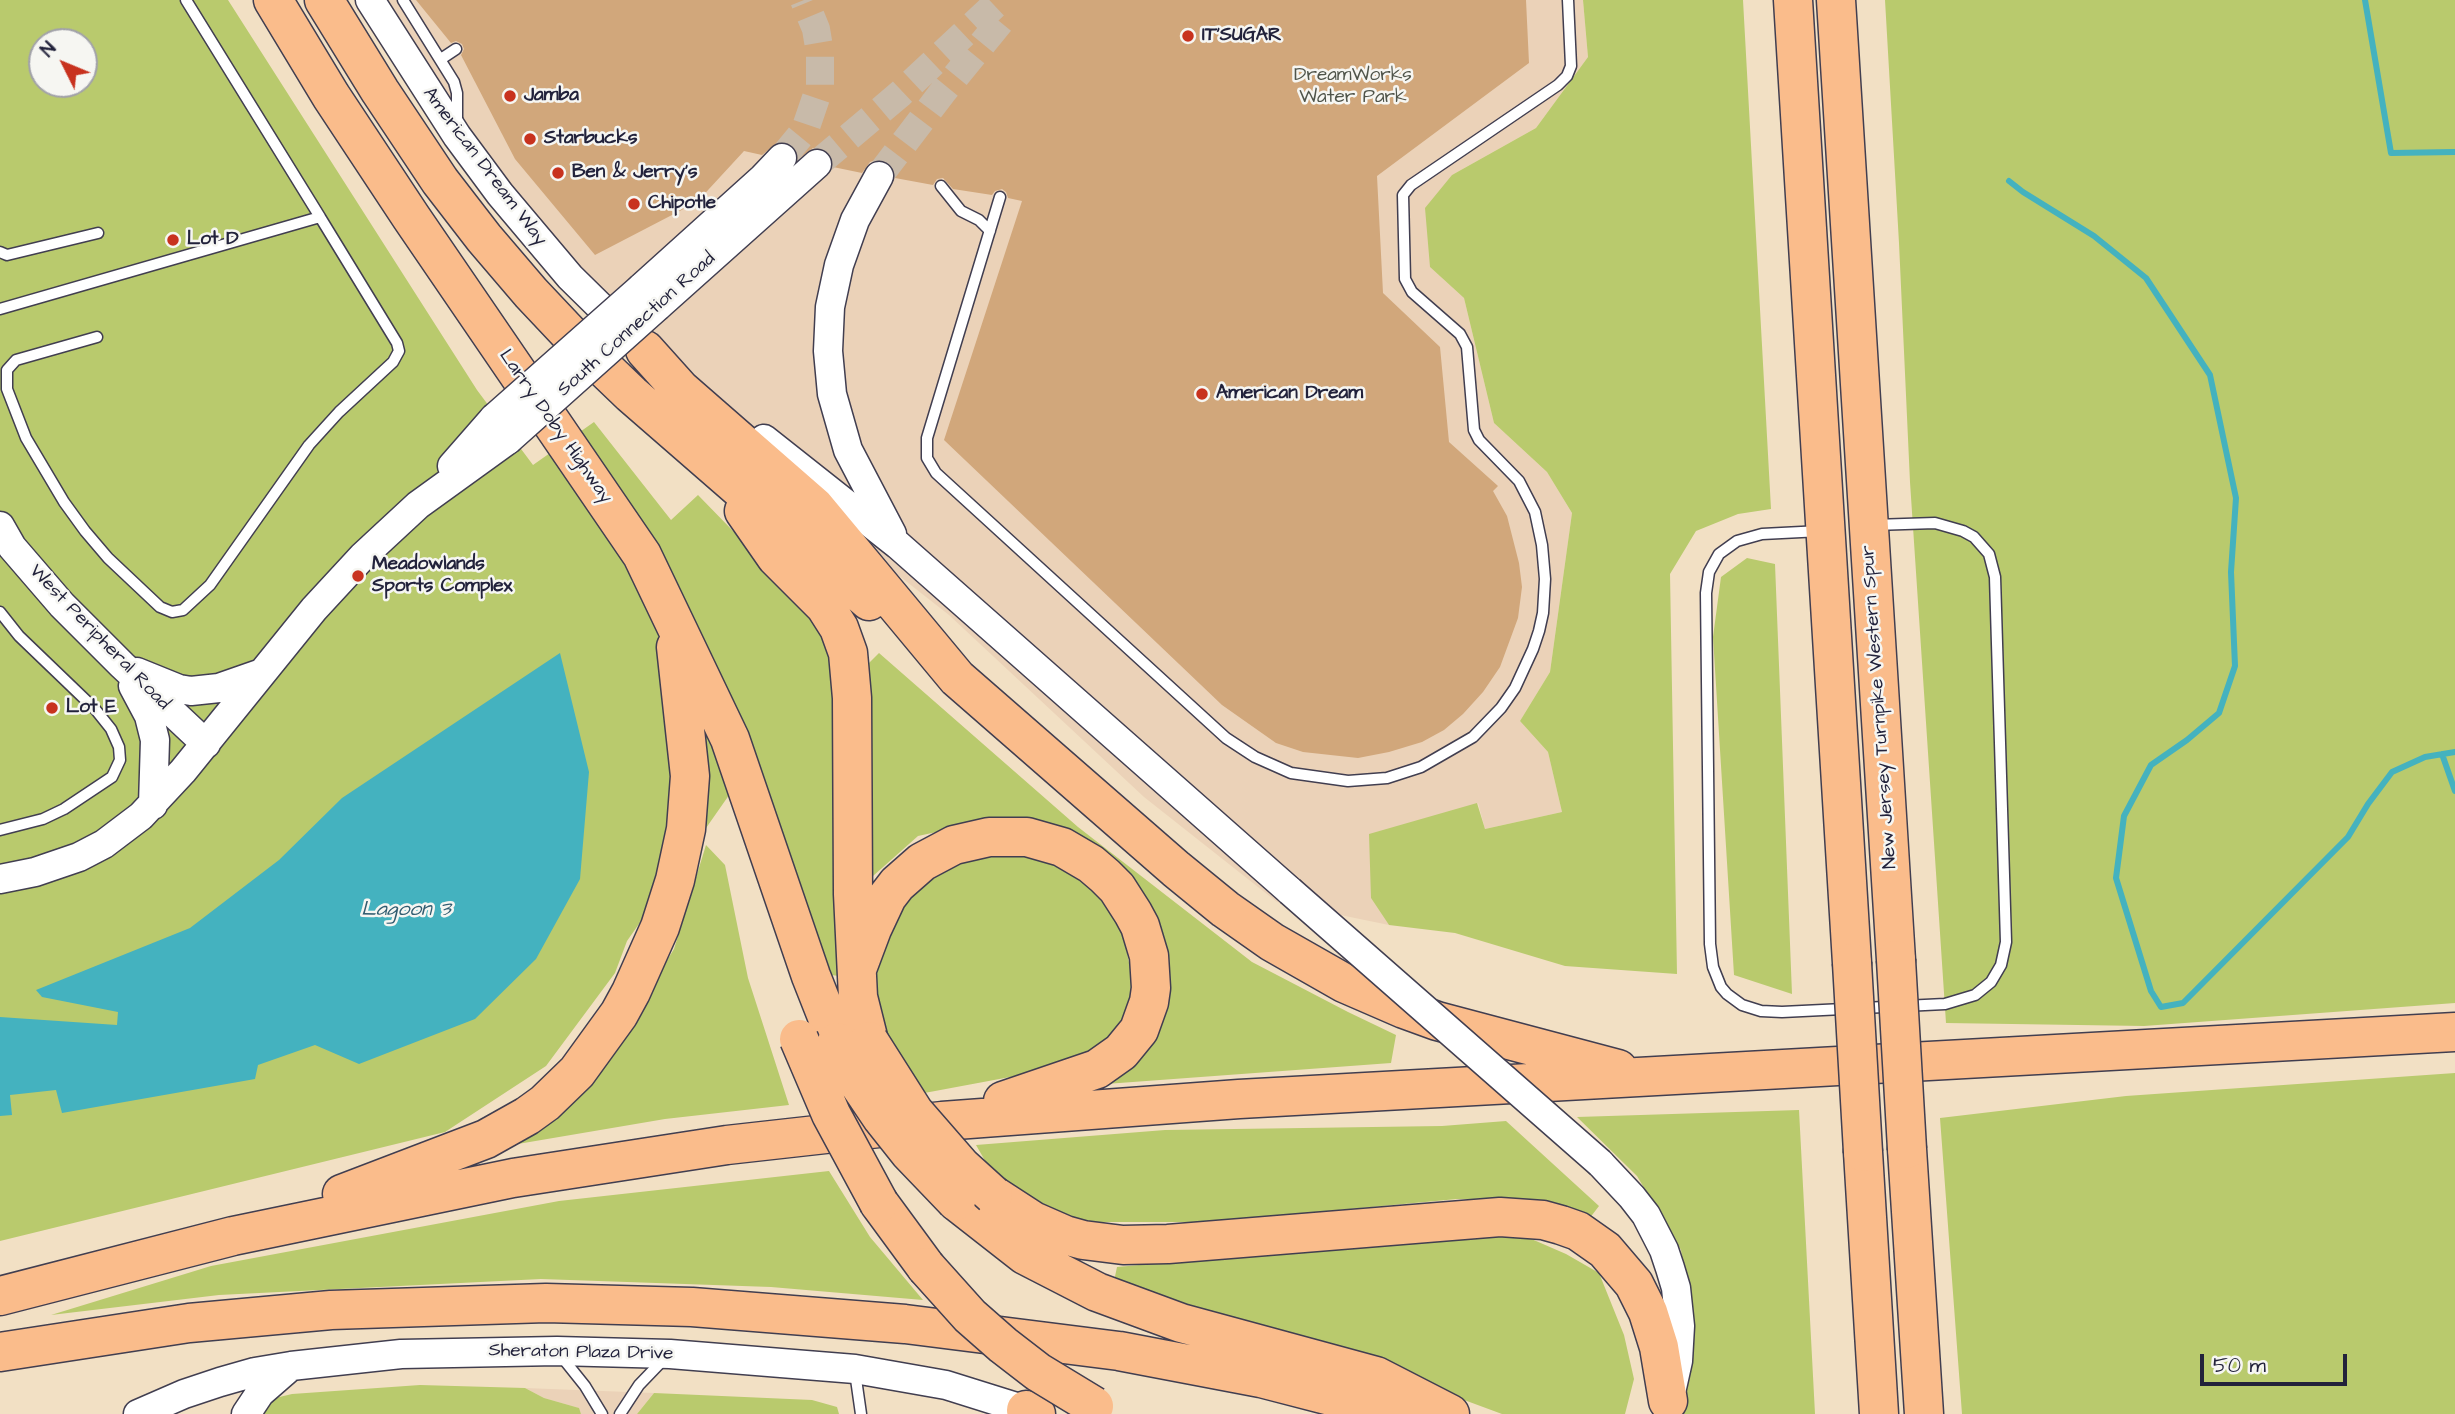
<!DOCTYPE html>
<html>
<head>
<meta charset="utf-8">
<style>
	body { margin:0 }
	#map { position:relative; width:2455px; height:1414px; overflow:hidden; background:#f2e0c4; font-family:"Architects Daughter",sans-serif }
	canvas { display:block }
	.north { position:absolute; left:28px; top:28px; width:70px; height:70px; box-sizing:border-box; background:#f6f6f2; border:2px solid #a1a1a9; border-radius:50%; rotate:313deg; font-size:19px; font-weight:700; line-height:28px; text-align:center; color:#22223b }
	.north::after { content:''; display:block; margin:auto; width:24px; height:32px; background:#c8321e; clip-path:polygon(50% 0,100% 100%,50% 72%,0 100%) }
	.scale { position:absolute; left:2200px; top:1354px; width:147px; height:32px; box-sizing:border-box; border:4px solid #22223b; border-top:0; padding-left:9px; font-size:21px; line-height:24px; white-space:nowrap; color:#22223b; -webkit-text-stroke:5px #f6f6f2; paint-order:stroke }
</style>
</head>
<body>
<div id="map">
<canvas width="2455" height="1414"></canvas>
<div class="north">N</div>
<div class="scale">50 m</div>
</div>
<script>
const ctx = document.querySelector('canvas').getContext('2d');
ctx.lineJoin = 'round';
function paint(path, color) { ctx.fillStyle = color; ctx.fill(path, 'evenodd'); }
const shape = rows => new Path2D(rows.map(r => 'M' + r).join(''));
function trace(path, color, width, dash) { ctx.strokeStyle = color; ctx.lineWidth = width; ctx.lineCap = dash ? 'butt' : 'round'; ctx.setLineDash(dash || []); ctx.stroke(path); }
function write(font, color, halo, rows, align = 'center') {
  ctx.font = font + ' "Architects Daughter",sans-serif'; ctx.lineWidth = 5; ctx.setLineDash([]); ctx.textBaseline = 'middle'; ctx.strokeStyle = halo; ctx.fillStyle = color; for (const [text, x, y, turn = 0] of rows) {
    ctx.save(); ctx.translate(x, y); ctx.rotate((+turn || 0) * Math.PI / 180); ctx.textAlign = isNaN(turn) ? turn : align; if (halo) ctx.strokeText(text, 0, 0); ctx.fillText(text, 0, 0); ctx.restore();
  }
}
const built = shape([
	[355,0,1583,0,1588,57,1536,128,1452,175,1430,267,1464,298,1494,423,1547,472,1572,513,1550,672,1520,721,1548,752,1562,812,1485,829,1478,803,1371,898,1389,925,1277,902,1144,797,949,615,758,465,650,370,362,13],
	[525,1388,654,1393,637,1414,581,1414,578,1408,544,1398]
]);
const green = shape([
	[0,0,228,0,477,390,533,465,594,422,671,520,698,495,807,607,833,653,840,976,830,975,755,758,627,941,615,973,546,1066,445,1132,0,1241],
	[42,42,84,42,84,84,42,84],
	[1583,0,1743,0,1771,509,1738,514,1696,531,1670,574,1677,974,1565,966,1455,933,1389,925,1371,898,1369,834,1477,803,1485,829,1562,812,1548,752,1520,721,1550,672,1572,513,1547,472,1494,423,1464,298,1430,267,1425,208,1452,175,1536,128,1588,57],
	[1885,0,2455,0,2455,1003,2144,1026,1946,1023,1910,482,1899,243],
	[1747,558,1775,564,1792,994,1734,975,1713,637,1721,577],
	[879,653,1078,827,1252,962,1348,1012,1396,1035,1391,1063,1092,1085,1109,1075,1155,927,992,820,918,836,864,884,863,669],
	[706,845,725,865,748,978,789,1105,665,1119,506,1146,608,1057,674,949],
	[1003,852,1045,858,1075,873,1098,891,1122,929,1132,977,1132,1000,1126,1017,1105,1047,1053,1069,919,1094,878,1032,869,992,887,925,926,877,949,864],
	[2455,1073,2455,1414,1962,1414,1940,1118,2126,1096],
	[1799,1110,1815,1414,1676,1414,1693,1333,1681,1250,1637,1176,1577,1117],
	[1506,1121,1599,1206,1586,1223,1534,1200,1457,1199,1210,1222,1077,1222,995,1178,976,1145,1165,1130,1442,1126],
	[829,1171,870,1237,923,1300,771,1287,541,1279,219,1295,51,1315,211,1266,559,1201],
	[1513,1231,1566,1254,1599,1273,1624,1335,1634,1379,1625,1414,1502,1414,1394,1374,1113,1286,1117,1267],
	[420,1385,525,1388,544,1398,579,1408,581,1414,259,1414,267,1400,292,1394],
	[654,1393,812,1400,837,1407,839,1414,637,1414]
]);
const water = shape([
	[560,653,589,772,580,879,536,959,475,1019,359,1064,315,1045,258,1065,255,1079,62,1113,56,1090,10,1095,12,1115,0,1116,0,1017,117,1025,118,1012,42,997,36,990,190,928,279,860,342,798]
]);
const stream = shape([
	[2365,0,2391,153,2455,152],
	[2009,181,2023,192,2094,236,2146,278,2210,375,2236,498,2231,572,2235,666,2219,713,2187,740,2151,765,2124,816,2116,878,2151,991,2161,1007,2183,1003,2348,837,2368,804,2392,772,2425,757,2455,752],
	[2442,754,2455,791]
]);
const building = shape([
	[416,0,1526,0,1529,63,1377,176,1383,293,1440,347,1449,442,1498,486,1493,491,1507,516,1519,563,1522,587,1518,618,1500,667,1483,692,1463,714,1444,730,1422,742,1389,752,1358,758,1303,752,1276,743,1222,705,944,440,1022,201,1008,198,1006,192,1002,189,995,191,992,195,953,189,943,178,937,179,933,185,895,178,893,167,888,162,879,159,870,162,862,173,833,167,833,160,830,153,823,149,813,148,798,159,798,153,793,146,787,142,778,142,762,155,744,151,697,202,595,255,515,159,461,55,464,49,462,44,456,41,451,43]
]);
const tertiaryTunnel = shape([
	[782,158,805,130,820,86,820,53,816,29,804,0],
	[817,164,900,94,1000,0],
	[879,176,942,93,1005,16]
]);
const service = shape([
	[186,0,320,217],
	[403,0,454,82,457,93,457,123],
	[441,59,456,49],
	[941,186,961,211,979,220,990,231],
	[1000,197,927,438,927,458,936,473,1226,738,1255,757,1291,773,1348,781,1387,778,1421,767,1473,737,1501,708,1515,688,1533,649,1539,631,1543,613,1545,579,1542,545,1535,512,1519,481,1479,440,1474,430,1467,347,1460,334,1412,292,1405,279,1403,195,1411,185,1558,85,1567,76,1571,66,1568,0],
	[0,252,7,255,98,233],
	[0,309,320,217,397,343,399,351,393,362,339,412,309,445,210,585,183,610,172,612,160,607,108,558,85,531,64,502,26,438,7,389,7,370,16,360,97,337],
	[1821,531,1762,534,1737,541,1719,554,1709,572,1706,593,1710,944,1713,967,1721,987,1727,994,1742,1005,1761,1011,1782,1012,1945,1004,1975,995,1991,982,2001,965,2006,942,1995,577,1989,554,1974,537,1963,531,1935,523,1874,525],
	[0,612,19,636,95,709,111,729,119,747,120,760,112,777,64,809,43,819,0,830],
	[561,1356,585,1386,602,1414],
	[855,1372,861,1414],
	[620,1414,639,1385,664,1359]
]);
const tertiary = shape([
	[370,0,457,136,500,194,570,277,627,333],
	[879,176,855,220,839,265,830,307,828,351,832,394,848,450,892,534],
	[641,288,763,178,782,158],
	[658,306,817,164],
	[764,439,898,545,1290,891],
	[452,466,494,418],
	[0,526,12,547,62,605,122,665,206,744],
	[137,672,179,689,191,691,219,688,262,673],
	[133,686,149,716,155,740,153,805],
	[0,879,35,872,79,857,104,844,141,816,183,771,314,609,363,556,418,505,508,440],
	[1600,1163,1632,1197,1646,1215,1664,1250,1670,1268,1676,1288,1680,1326,1678,1361,1672,1388],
	[138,1414,184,1394,220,1382,255,1372,291,1366,401,1354,557,1351,670,1354,855,1369,946,1385,1026,1410,1028,1414],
	[246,1414,260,1393,291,1366]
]);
const motorway = shape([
	[273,0,331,96,411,217,642,555,730,739,811,976,837,1042],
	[324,0,380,91,440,181,484,238,531,293,581,346,631,394,869,601],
	[1793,0,1852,963],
	[1836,0,1896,960],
	[645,350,680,389,814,506,957,678,1176,869,1225,909,1272,942,1344,983,1404,1009,1437,1021,1618,1069],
	[744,511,776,557,825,606,839,628,848,653,852,698,853,894,858,997,869,1041],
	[857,969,872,929,887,897,897,884,922,862,954,845,989,837,1027,837,1062,847,1091,864,1105,876,1117,888,1133,913,1140,926,1149,956,1151,988,1149,1002,1139,1030,1121,1052,1097,1069,1003,1101],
	[1907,1149,1924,1414],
	[1863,1152,1879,1414],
	[342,1194,486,1139,527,1116,545,1103,577,1072,619,1014,631,992,660,927,675,880,686,829,690,776,676,647],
	[993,1195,1033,1221,1065,1235,1083,1240,1123,1245,1168,1244,1500,1217,1543,1220,1561,1225,1578,1231,1605,1250,1634,1284,1648,1312,1659,1347,1668,1401],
	[956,1201,1025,1255,1097,1292,1181,1323,1376,1376,1450,1414],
	[879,1203,926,1267],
	[0,1296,233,1236,513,1178,727,1145,942,1121,1239,1099,2455,1032],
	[0,1352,189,1323,331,1310,546,1303,692,1307,905,1324,1119,1351,1261,1378,1400,1414],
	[1026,1410,1036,1414]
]);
const tertiaryBridge = shape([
	[494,418,641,288],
	[508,440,658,306],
	[1290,891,1600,1163]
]);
const motorwayBridge = shape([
	[1896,960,1907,1149],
	[1852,963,1863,1152],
	[799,1039,831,1114,879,1203],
	[869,1041,914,1112,961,1166,993,1195],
	[837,1042,855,1078,882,1118,909,1152,956,1201],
	[926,1267,970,1316,1003,1345,1038,1372,1094,1406]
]);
const markers = [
	[1188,36,7,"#c8321e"],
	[510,96,7,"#c8321e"],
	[530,139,7,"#c8321e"],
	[558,173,7,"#c8321e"],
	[634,204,7,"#c8321e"],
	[173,240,7,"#c8321e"],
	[1202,394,7,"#c8321e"],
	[358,576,7,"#c8321e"],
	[52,708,7,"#c8321e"]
];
const poiNames = [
	["IT'SUGAR",1202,36],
	["Jamba",524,96],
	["Starbucks",544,139],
	["Ben & Jerry's",572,173],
	["Chipotle",648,204],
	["Lot D",187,240],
	["American Dream",1216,394],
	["Meadowlands",372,565],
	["Sports Complex",372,587],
	["Lot E",66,708]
];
const parkNames = [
	["DreamWorks",1353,76],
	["Water Park",1353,98]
];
const streetNames = [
	["American Dream Way",484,167,53],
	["South Connection Road",637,325,-42],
	["Larry Doby Highway",555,427,55],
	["West Peripheral Road",99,638,46],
	["New Jersey Turnpike Western Spur",1880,707,-94],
	["Sheraton Plaza Drive",581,1353,1]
];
const waterNames = [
	["Lagoon 3",406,911]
];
paint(built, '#ebd2b8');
paint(green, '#b9ca6d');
paint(water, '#44b2bf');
trace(stream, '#44b2bf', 6);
paint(building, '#d1a77b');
trace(tertiaryTunnel, '#c8baa9', 28, [28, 14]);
trace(service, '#413e50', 13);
trace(tertiary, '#413e50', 31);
trace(motorway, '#413e50', 41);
trace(service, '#fff', 10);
trace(tertiary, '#fff', 28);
trace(motorway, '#fabc8b', 38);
trace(tertiaryBridge, '#413e50', 31, []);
trace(motorwayBridge, '#413e50', 41, []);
trace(tertiaryBridge, '#fff', 28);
trace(motorwayBridge, '#fabc8b', 38);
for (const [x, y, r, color] of markers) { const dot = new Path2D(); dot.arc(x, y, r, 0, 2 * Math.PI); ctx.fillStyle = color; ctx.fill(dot); trace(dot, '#f6f6f2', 2.5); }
write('bold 19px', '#22223b', '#f6f6f2', poiNames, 'left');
write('19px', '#4f544a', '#f6f6f2', parkNames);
write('19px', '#22223b', '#f6f6f2', streetNames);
write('italic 21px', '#305c70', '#f6f6f2', waterNames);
</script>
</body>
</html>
